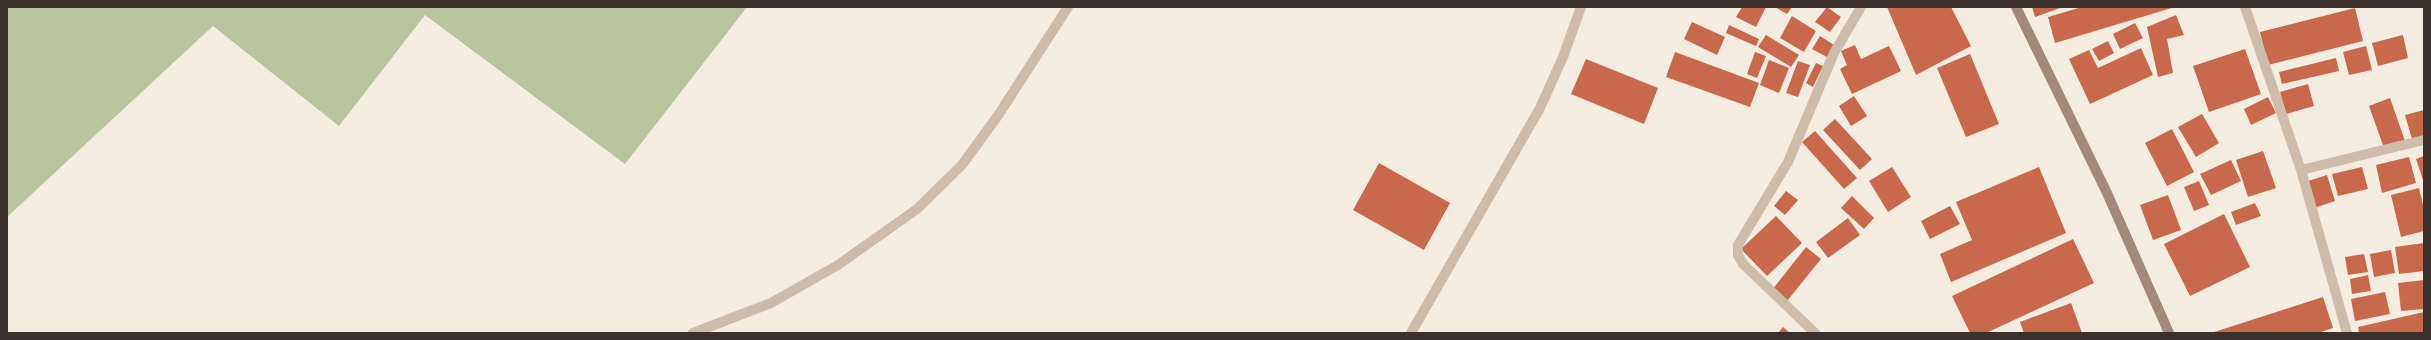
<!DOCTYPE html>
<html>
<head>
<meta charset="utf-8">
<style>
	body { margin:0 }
	#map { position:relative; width:2431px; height:340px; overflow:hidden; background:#f4ebe1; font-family:Overpass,sans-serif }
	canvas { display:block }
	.frame { position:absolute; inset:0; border:8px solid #3b302b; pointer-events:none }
</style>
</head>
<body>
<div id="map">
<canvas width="2431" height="340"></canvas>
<div class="frame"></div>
</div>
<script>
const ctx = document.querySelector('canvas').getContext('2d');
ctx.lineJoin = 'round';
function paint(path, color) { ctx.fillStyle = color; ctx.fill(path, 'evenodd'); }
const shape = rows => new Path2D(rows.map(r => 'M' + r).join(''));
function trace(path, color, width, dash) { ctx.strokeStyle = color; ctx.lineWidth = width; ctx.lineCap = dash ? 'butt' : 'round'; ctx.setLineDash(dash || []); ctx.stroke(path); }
const green = shape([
	[7,7,747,7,625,164,425,15,339,126,213,26,7,217]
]);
const building = shape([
	[1742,7,1766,7,1756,27,1736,17],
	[1775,7,1792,7,1787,14],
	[1827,7,1841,17,1830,32,1815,22],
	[1887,7,1951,7,1971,46,1916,75],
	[2032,7,2063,7,2035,17],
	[2082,7,2175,7,2055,43,2048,17],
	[2355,8,2363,41,2268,65,2260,32],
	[2176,15,2184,35,2167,39,2173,73,2158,77,2147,27],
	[1792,16,1816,31,1804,52,1780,38],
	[1692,22,1725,37,1717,55,1684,39],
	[2135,23,2143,38,2120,49,2113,34],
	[1729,25,1759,39,1756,46,1726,33],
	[1766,35,1799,55,1791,67,1758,47],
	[2403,35,2408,58,2378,66,2372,43],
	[1820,36,1834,45,1827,57,1812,49],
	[2108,41,2114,53,2099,61,2092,49],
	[1855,45,1861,59,1889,46,1901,71,1852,94,1840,69,1847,65,1841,51],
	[2366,46,2372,70,2349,75,2343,52],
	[2141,48,2153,75,2090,104,2069,59,2089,50,2098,68],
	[2245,49,2261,94,2209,112,2193,66],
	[1675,52,1759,83,1750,107,1666,77],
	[1755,52,1766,56,1757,78,1747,74],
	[1970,54,1999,124,1966,137,1937,68],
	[2336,58,2339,71,2282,84,2279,72],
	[1586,59,1658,88,1644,124,1571,94],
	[1769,60,1789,68,1779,93,1760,85],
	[1798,61,1810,65,1798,97,1786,93],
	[1816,63,1823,66,1813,87,1806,83],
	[2308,84,2314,106,2286,114,2280,92],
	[1854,96,1867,116,1851,126,1839,106],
	[2268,97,2276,113,2251,125,2244,109],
	[2390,98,2405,141,2384,148,2369,106],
	[2424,110,2424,136,2412,139,2405,115],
	[2202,114,2219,143,2196,157,2178,127],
	[1835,119,1872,159,1860,170,1823,130],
	[2172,129,2194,172,2167,186,2145,143],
	[1815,131,1857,178,1844,189,1802,142],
	[2263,151,2276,188,2248,197,2236,160],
	[2424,156,2424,183,2416,159],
	[2409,157,2416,183,2382,193,2376,165],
	[2231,160,2241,181,2211,195,2200,174],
	[1379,163,1450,203,1424,250,1353,210],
	[1892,167,1911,197,1888,212,1869,181],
	[2039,167,2066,233,1951,282,1940,254,1972,240,1956,202],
	[2362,167,2368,189,2338,196,2332,174],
	[2327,175,2335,201,2314,208,2305,182],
	[2199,181,2209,205,2194,211,2184,187],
	[2419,188,2424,209,2424,231,2401,237,2391,195],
	[1786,191,1798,200,1785,215,1774,206],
	[2168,195,2181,230,2153,240,2140,205],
	[1852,196,1874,218,1864,229,1841,208],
	[2255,203,2261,216,2236,225,2231,212],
	[1950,206,1960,224,1930,239,1921,221],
	[2224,214,2250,267,2190,296,2164,244],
	[1776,216,1802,243,1767,276,1741,249],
	[1848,218,1860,235,1828,258,1816,242],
	[2073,239,2094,283,1986,333,1970,333,1952,296],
	[2424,243,2424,271,2399,274,2395,247],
	[1806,247,1821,259,1787,301,1772,290],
	[2391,250,2395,273,2374,277,2370,254],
	[2364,254,2368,272,2348,275,2345,257],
	[2368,275,2371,291,2352,294,2350,279],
	[2424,280,2424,309,2401,311,2398,283],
	[2385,292,2390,314,2355,321,2351,299],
	[2323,297,2333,328,2318,333,2211,333],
	[2071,303,2082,333,2024,333,2020,322],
	[2424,312,2424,333,2359,333,2358,327],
	[1783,327,1790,333,1778,333]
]);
const street = shape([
	[2245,7,2301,170,2347,333],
	[2301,170,2424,140],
	[693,333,771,303,838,265,917,209,962,165,999,114,1068,7],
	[1411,333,1540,108,1563,57,1581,7],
	[1815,333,1743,264,1738,255,1738,245,1788,162,1834,53,1861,7]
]);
const secondary = shape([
	[2016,7,2107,193,2169,333]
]);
paint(green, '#b8c4a0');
paint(building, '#c8694b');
trace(street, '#cdbbac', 10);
trace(secondary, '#a18a7d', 10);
</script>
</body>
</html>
